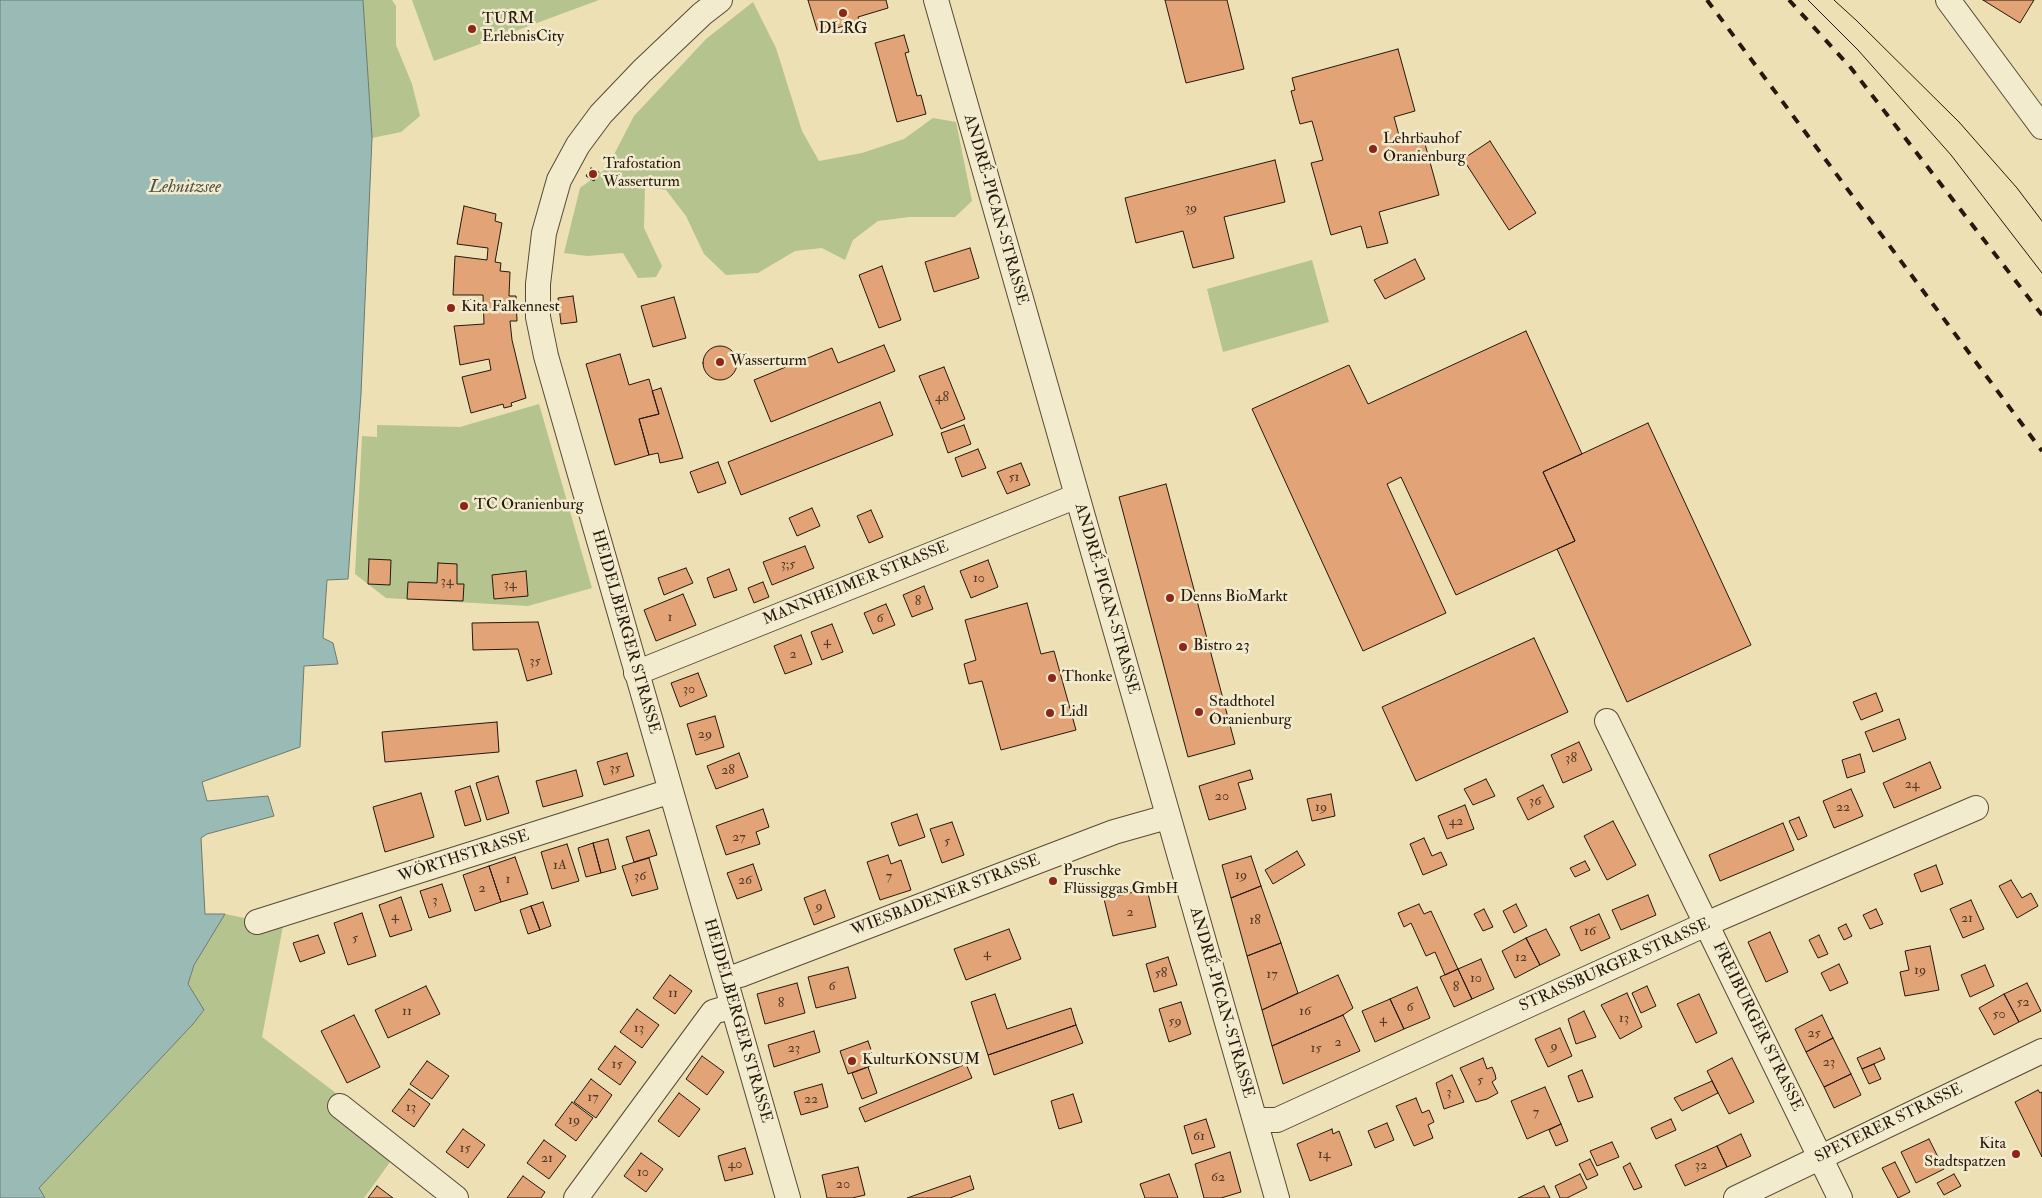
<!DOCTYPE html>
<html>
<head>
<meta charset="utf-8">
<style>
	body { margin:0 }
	canvas { display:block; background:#ece0b4 }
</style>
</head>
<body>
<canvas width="2042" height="1198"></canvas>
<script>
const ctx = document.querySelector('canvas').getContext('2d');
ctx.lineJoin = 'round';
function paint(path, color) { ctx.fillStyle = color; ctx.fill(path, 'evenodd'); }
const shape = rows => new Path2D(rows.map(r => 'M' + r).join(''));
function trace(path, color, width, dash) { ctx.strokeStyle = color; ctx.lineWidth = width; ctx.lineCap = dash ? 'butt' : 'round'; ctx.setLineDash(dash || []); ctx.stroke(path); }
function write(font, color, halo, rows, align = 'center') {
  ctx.font = font + ' "IM FELL Double Pica",serif'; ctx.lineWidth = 5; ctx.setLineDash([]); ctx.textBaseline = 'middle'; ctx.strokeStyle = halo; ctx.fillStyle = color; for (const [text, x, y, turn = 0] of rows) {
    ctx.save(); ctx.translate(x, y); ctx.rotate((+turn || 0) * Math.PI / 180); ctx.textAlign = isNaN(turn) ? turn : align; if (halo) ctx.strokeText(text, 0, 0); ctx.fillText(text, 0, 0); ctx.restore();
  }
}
const green = shape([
	[363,0,392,0,396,6,396,45,412,84,420,116,401,132,372,138],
	[412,0,599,0,434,61],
	[753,2,776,48,802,131,819,161,862,153,904,139,933,118,956,122,972,201,955,217,909,217,878,221,853,240,845,260,822,248,795,251,758,273,726,275,704,254,686,216,666,190,645,187,644,228,662,266,656,277,638,278,623,253,587,256,564,253,580,188,607,168,634,116,706,39],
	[1312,260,1329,322,1223,352,1207,289],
	[539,404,592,588,528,606,386,598,355,574,362,436,377,437,377,425,460,427],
	[225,914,283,926,262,1037,403,1144,364,1198,45,1198,38,1188,193,1024,204,1011,188,984,194,965]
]);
const water = shape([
	[0,0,363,0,372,138,361,394,348,579,327,580,323,638,333,643,338,664,304,666,300,747,202,782,207,801,268,796,274,816,207,834,201,838,205,914,225,914,194,965,188,984,204,1010,193,1024,39,1188,45,1198,0,1198,0,0]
]);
const building = shape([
	[808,0,886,0,888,8,858,17,859,22,818,33,808,0],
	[1165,0,1227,0,1244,69,1186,83,1165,0],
	[1983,0,2034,0,2020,23,1983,0],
	[904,35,909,52,905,53,917,96,921,95,926,114,897,122,875,43,904,35],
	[1398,49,1415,111,1394,117,1400,139,1422,133,1439,195,1379,212,1388,243,1367,248,1361,226,1331,235,1311,163,1323,160,1312,121,1300,124,1291,91,1295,90,1292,78,1398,49],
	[1490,141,1536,213,1509,230,1463,159,1490,141],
	[1275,160,1285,202,1224,217,1234,258,1193,268,1183,231,1136,243,1125,198,1275,160],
	[591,168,599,172,594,181,586,176,591,168],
	[464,206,496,214,495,221,502,223,495,262,501,263,500,271,510,272,509,296,516,296,517,321,510,321,512,340,526,398,511,403,512,406,504,408,503,404,471,413,462,377,491,370,489,359,460,365,454,326,484,324,483,295,453,295,455,256,487,260,488,248,457,244,464,206],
	[970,248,979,278,934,292,925,262,970,248],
	[1415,259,1425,279,1385,299,1374,280,1415,259],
	[882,266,901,320,879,328,859,275,882,266],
	[573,296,577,322,561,324,558,298,573,296],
	[674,297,686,338,653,347,641,306,674,297],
	[1526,331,1582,454,1543,472,1575,541,1456,595,1401,477,1387,484,1446,613,1363,651,1252,409,1349,365,1368,404,1526,331],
	[884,345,895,371,771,422,754,380,832,348,838,363,884,345],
	'703 363a17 17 0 1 1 34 0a17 17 0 1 1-34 0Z',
	[620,354,629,385,649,379,659,414,639,419,649,455,615,465,586,364,620,354],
	[944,367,965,419,941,429,919,376,944,367],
	[661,388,683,458,660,463,658,453,649,455,639,419,659,414,652,391,661,388],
	[880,402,893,435,741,495,728,462,880,402],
	[1648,423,1751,645,1627,702,1557,549,1575,541,1543,472,1648,423],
	[964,425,971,444,948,453,941,433,964,425],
	[978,449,986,468,962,477,955,458,978,449],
	[718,462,726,483,698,493,690,472,718,462],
	[1021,463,1030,485,1007,494,997,472,1021,463],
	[1166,484,1235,744,1188,757,1119,497,1166,484],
	[812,508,820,526,797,536,789,518,812,508],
	[871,510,883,537,869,543,857,516,871,510],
	[805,546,814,568,772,585,763,562,805,546],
	[369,559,391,560,390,585,368,584,369,559],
	[988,560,998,587,971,598,960,571,988,560],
	[438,563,457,564,457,584,464,584,463,601,407,599,408,582,437,583,438,563],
	[686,568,693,583,664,595,658,578,686,568],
	[729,569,737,590,714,598,707,578,729,569],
	[526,571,528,596,494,599,492,575,526,571],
	[763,582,769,597,754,603,748,588,763,582],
	[924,586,933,609,912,617,903,595,924,586],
	[683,594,696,625,656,641,644,610,683,594],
	[1027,603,1041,654,1054,651,1076,730,1001,750,982,681,969,684,964,664,976,660,965,620,1027,603],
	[886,604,895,625,873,634,864,613,886,604],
	[538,622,552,674,527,681,518,649,473,650,472,623,538,622],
	[832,624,843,652,822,660,811,632,832,624],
	[801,635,812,664,785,674,774,646,801,635],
	[1534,638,1568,712,1416,781,1382,707,1534,638],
	[698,673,707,696,680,707,671,683,698,673],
	[1876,693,1883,711,1861,720,1853,702,1876,693],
	[715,716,724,747,696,755,687,724,715,716],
	[1899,719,1906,739,1873,752,1865,732,1899,719],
	[497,722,499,752,385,762,382,732,497,722],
	[1579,742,1592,770,1563,783,1551,755,1579,742],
	[627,753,634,776,604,785,597,762,627,753],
	[739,753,748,777,716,789,707,766,739,753],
	[1860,754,1865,772,1847,778,1842,760,1860,754],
	[1930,762,1941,788,1894,808,1883,783,1930,762],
	[576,770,583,796,543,807,536,781,576,770],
	[1250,770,1253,779,1238,783,1246,809,1209,820,1199,786,1250,770],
	[498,776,509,813,487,820,476,783,498,776],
	[1486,779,1495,796,1473,805,1464,789,1486,779],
	[1543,785,1554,807,1528,820,1517,798,1543,785],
	[470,786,481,821,465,826,455,791,470,786],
	[1851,789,1863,816,1834,828,1823,801,1851,789],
	[421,793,434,837,385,852,373,807,421,793],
	[1331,794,1335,816,1312,821,1307,799,1331,794],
	[1465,805,1474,829,1447,839,1438,816,1465,805],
	[763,809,769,827,756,832,760,844,726,855,716,826,763,809],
	[917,814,925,837,899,846,891,823,917,814],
	[1799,817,1807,836,1798,840,1789,821,1799,817],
	[1613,821,1636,865,1607,880,1584,836,1613,821],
	[952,822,964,855,942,863,930,829,952,822],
	[1783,823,1794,850,1720,881,1709,855,1783,823],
	[649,830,657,855,634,862,626,837,649,830],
	[1424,838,1432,856,1441,852,1447,865,1423,875,1410,844,1424,838],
	[608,839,616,869,601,873,593,843,608,839],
	[593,843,601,873,586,877,578,848,593,843],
	[567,844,579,881,552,889,541,852,567,844],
	[1297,851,1305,865,1273,884,1265,870,1297,851],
	[888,855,891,864,901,860,911,890,880,900,867,862,888,855],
	[1251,856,1261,886,1231,898,1222,865,1251,856],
	[515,857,528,894,501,902,489,866,515,857],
	[649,858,658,889,632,896,622,866,649,858],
	[1585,861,1590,870,1575,877,1570,868,1585,861],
	[753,864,762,890,737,899,727,873,753,864],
	[1936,865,1943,884,1921,892,1914,874,1936,865],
	[489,866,501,902,475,911,463,875,489,866],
	[2011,880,2022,898,2031,893,2038,906,2017,918,1999,886,2011,880],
	[442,884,451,911,429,918,420,891,442,884],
	[1261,886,1281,943,1247,956,1231,898,1261,886],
	[1147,889,1156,927,1113,936,1104,899,1147,889],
	[825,890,835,917,814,925,804,898,825,890],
	[1648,895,1656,915,1621,930,1612,910,1648,895],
	[401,897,412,930,390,937,379,905,401,897],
	[1971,900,1984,929,1963,938,1950,909,1971,900],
	[543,902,551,926,540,930,531,906,543,902],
	[1419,904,1424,914,1431,911,1458,969,1445,975,1435,952,1426,956,1411,923,1404,927,1398,913,1419,904],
	[1516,904,1527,926,1514,933,1503,911,1516,904],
	[531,906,540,930,528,934,520,910,531,906],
	[1484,909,1493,927,1483,931,1474,914,1484,909],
	[1876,909,1883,924,1870,929,1863,915,1876,909],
	[362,913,376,956,348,965,334,923,362,913],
	[1599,914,1610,938,1581,951,1570,927,1599,914],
	[1846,924,1852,936,1844,940,1838,928,1846,924],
	[1009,929,1021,959,966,980,954,949,1009,929],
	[1546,929,1560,955,1540,965,1526,938,1546,929],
	[1770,932,1788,972,1766,982,1748,942,1770,932],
	[318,935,325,953,300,962,293,943,318,935],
	[1819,935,1828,954,1818,958,1809,940,1819,935],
	[1526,938,1540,965,1515,978,1502,951,1526,938],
	[1281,943,1298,993,1262,1010,1247,956,1281,943],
	[1930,946,1939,990,1905,996,1900,972,1909,970,1905,951,1930,946],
	[1168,957,1177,985,1154,992,1146,964,1168,957],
	[1481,959,1494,989,1472,999,1458,969,1481,959],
	[1839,964,1848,983,1830,991,1821,973,1839,964],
	[1985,965,1994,986,1970,997,1961,975,1985,965],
	[848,967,856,998,816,1008,808,977,848,967],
	[1458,969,1472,999,1454,1007,1440,977,1458,969],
	[670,975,692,991,675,1014,653,998,670,975],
	[1338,975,1353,1008,1343,1015,1272,1046,1262,1010,1338,975],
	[797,983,805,1013,765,1024,757,994,797,983],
	[2027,983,2041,1011,2019,1022,2004,994,2027,983],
	[426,986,440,1014,388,1038,375,1010,426,986],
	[1647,986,1656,1006,1641,1013,1632,993,1647,986],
	[1417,987,1430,1018,1404,1029,1390,999,1417,987],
	[1627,993,1642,1027,1620,1039,1601,1005,1627,993],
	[995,994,1007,1029,1071,1008,1076,1025,988,1055,971,1002,995,994],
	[1699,994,1717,1033,1696,1043,1677,1004,1699,994],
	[2004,994,2019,1022,1994,1035,1979,1008,2004,994],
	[1390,999,1404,1029,1375,1042,1362,1011,1390,999],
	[1181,1002,1191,1034,1169,1042,1159,1009,1181,1002],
	[637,1009,659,1025,642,1048,620,1032,637,1009],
	[1584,1011,1596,1037,1576,1044,1568,1019,1584,1011],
	[354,1015,380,1067,347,1083,321,1031,354,1015],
	[1343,1015,1360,1051,1283,1084,1272,1046,1343,1015],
	[1822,1015,1833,1038,1806,1052,1795,1029,1822,1015],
	[1076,1025,1083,1043,994,1075,988,1055,1076,1025],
	[1560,1028,1572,1056,1548,1067,1535,1039,1560,1028],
	[814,1031,820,1052,774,1067,768,1045,814,1031],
	[1833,1038,1851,1074,1824,1087,1806,1052,1833,1038],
	[868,1041,876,1064,848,1074,840,1051,868,1041],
	[615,1046,636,1062,620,1085,598,1069,615,1046],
	[1880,1048,1885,1059,1862,1069,1857,1058,1880,1048],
	[702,1056,724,1072,707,1095,686,1079,702,1056],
	[1483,1058,1487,1069,1492,1067,1495,1074,1496,1079,1492,1082,1498,1093,1487,1099,1476,1102,1460,1068,1483,1058],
	[1732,1058,1754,1102,1729,1114,1707,1071,1732,1058],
	[427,1061,449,1076,432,1099,410,1084,427,1061],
	[966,1064,972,1078,865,1122,859,1108,966,1064],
	[1874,1064,1881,1079,1869,1084,1862,1069,1874,1064],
	[868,1067,877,1093,862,1099,852,1073,868,1067],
	[1582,1070,1593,1097,1578,1102,1568,1076,1582,1070],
	[1851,1074,1861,1095,1834,1108,1824,1087,1851,1074],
	[1452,1075,1464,1102,1444,1109,1436,1083,1452,1075],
	[591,1079,612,1095,596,1118,574,1102,591,1079],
	[1712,1081,1718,1093,1682,1111,1674,1098,1712,1081],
	[822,1084,828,1107,801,1115,794,1092,822,1084],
	[1545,1087,1561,1124,1527,1139,1511,1101,1545,1087],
	[409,1089,430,1104,414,1127,392,1111,409,1089],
	[2038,1090,2040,1093,2042,1092,2042,1157,2015,1102,2038,1090],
	[679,1093,700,1109,679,1137,658,1121,679,1093],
	[1073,1094,1082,1122,1059,1129,1051,1101,1073,1094],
	[1416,1098,1422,1113,1429,1110,1434,1122,1428,1125,1433,1138,1414,1146,1396,1106,1416,1098],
	[572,1102,593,1118,576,1141,555,1125,572,1102],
	[1206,1119,1215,1147,1192,1154,1184,1126,1206,1119],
	[1671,1119,1676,1130,1656,1139,1651,1128,1671,1119],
	[1387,1123,1394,1140,1375,1148,1368,1131,1387,1123],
	[1561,1124,1568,1141,1556,1146,1549,1130,1561,1124],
	[463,1129,485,1145,468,1168,446,1152,463,1129],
	[1332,1129,1333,1134,1339,1131,1352,1165,1310,1181,1297,1144,1332,1129],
	[1741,1134,1751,1156,1727,1167,1717,1146,1741,1134],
	[1929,1139,1944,1169,1916,1183,1901,1152,1929,1139],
	[544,1140,566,1156,549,1179,527,1163,544,1140],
	[1612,1142,1619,1157,1597,1166,1590,1151,1612,1142],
	[1717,1146,1727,1167,1685,1186,1675,1165,1717,1146],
	[745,1148,753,1174,725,1181,718,1156,745,1148],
	[1230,1152,1241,1192,1221,1198,1204,1198,1195,1164,1230,1152],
	[641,1153,663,1169,646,1192,624,1176,641,1153],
	[1590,1159,1598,1175,1587,1180,1579,1164,1590,1159],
	[1895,1162,1910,1192,1898,1198,1882,1168,1895,1162],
	[1630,1163,1642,1187,1634,1190,1623,1167,1630,1163],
	[858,1167,865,1195,852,1198,827,1198,822,1175,858,1167],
	[1169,1174,1178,1198,1145,1198,1140,1184,1169,1174],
	[1580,1174,1587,1188,1567,1198,1560,1198,1555,1186,1580,1174],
	[1954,1174,1961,1186,1944,1195,1937,1183,1954,1174],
	[523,1176,545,1192,541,1198,507,1198,523,1176],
	[970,1176,974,1189,950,1198,907,1198,970,1176],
	[377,1186,393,1198,368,1198,377,1186],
	[1544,1186,1550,1198,1518,1198,1544,1186]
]);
const minor = shape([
	[720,0,702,14,642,71,601,114,578,145,559,180,544,233,538,284,538,317,546,356,560,405,788,1198],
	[936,0,1277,1198],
	[1948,0,2042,127],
	[636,673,1077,496],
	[1607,721,1840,1198],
	[257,922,671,791],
	[725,979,740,975,1114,832,1167,817],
	[340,1106,456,1198],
	[1255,1120,1277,1120,1706,924,1976,808],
	[576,1198,713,1012,733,1006],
	[1736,1198,2042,1051]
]);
const tram = shape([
	[1808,0,1858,50,1951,155,2042,273],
	[1834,0,1857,21,1959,122,2017,188,2042,221]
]);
const rail = shape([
	[1707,0,2042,451],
	[1789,0,1851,68,2042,315]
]);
const markers = [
	[843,13,5,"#8f2418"],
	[472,29,5,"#8f2418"],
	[1373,149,5,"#8f2418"],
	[593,174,5,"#8f2418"],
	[451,308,5,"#8f2418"],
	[720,362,5,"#8f2418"],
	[464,506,5,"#8f2418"],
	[1170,598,5,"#8f2418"],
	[1183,647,5,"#8f2418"],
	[1052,678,5,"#8f2418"],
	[1199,712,5,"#8f2418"],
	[1050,713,5,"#8f2418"],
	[1053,881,5,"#8f2418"],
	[852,1061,5,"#8f2418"],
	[2016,1154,5,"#8f2418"]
];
const numberNames = [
	["39",1191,209],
	["48",942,398],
	["51",1014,478],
	["3;5",788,565],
	["10",979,579],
	["34",447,582],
	["34",510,585],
	["8",918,602],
	["1",670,618],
	["6",880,619],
	["4",827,642],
	["2",793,655],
	["35",535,662],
	["30",689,690],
	["29",705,735],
	["38",1571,759],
	["35",615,769],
	["28",728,771],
	["24",1912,785],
	["20",1222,797],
	["36",1535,802],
	["19",1321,808],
	["22",1843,808],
	["42",1456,822],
	["27",739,838],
	["5",947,842],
	["1A",560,866],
	["19",1241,876],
	["36",640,877],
	["7",889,877],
	["1",508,880],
	["26",745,881],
	["2",482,889],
	["3",435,901],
	["9",819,907],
	["2",1130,913],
	["4",395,917],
	["21",1967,919],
	["18",1255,921],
	["16",1590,932],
	["5",355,939],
	["4",987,954],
	["12",1521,958],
	["19",1920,971],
	["58",1161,974],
	["17",1272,975],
	["10",1476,979],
	["6",832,987],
	["8",1456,988],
	["11",673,994],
	["52",2023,1003],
	["8",781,1004],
	["6",1410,1008],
	["11",407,1012],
	["16",1305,1012],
	["50",1999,1015],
	["13",1624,1019],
	["4",1383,1020],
	["59",1175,1022],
	["13",639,1029],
	["25",1814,1034],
	["2",1338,1043],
	["9",1554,1047],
	["23",794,1049],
	["15",1316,1049],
	["23",1829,1063],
	["15",617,1065],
	["5",1480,1081],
	["3",1449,1093],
	["17",593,1098],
	["22",811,1100],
	["13",411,1108],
	["7",1536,1113],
	["19",574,1121],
	["61",1199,1137],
	["15",465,1149],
	["14",1324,1155],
	["21",547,1159],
	["40",735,1165],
	["32",1701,1166],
	["10",643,1173],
	["62",1218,1178],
	["20",843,1185]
];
const poiNames = [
	["TURM",482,20],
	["ErlebnisCity",482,38],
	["DLRG",843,30,"center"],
	["Lehrbauhof",1383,140],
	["Oranienburg",1383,158],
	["Trafostation",603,165],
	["Wasserturm",603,183],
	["Kita Falkennest",461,308],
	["Wasserturm",730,362],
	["TC Oranienburg",474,506],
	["Denns BioMarkt",1180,598],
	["Bistro 23",1193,647],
	["Thonke",1062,678],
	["Stadthotel",1209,703],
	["Oranienburg",1209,721],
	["Lidl",1060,713],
	["Pruschke",1063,872],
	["Flüssiggas GmbH",1063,890],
	["KulturKONSUM",862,1061],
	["Kita",2006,1145,"right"],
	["Stadtspatzen",2006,1163,"right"]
];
const streetNames = [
	["ANDRÉ-PICAN-STRASSE",995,210,74],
	["MANNHEIMER STRASSE",856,584,-22],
	["ANDRÉ-PICAN-STRASSE",1106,599,74],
	["HEIDELBERGER STRASSE",625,632,74],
	["WÖRTHSTRASSE",464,857,-18],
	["WIESBADENER STRASSE",946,896,-21],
	["STRASSBURGER STRASSE",1615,966,-24],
	["ANDRÉ-PICAN-STRASSE",1221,1003,74],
	["HEIDELBERGER STRASSE",737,1021,74],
	["FREIBURGER STRASSE",1757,1027,64],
	["SPEYERER STRASSE",1889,1124,-26]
];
const waterNames = [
	["Lehnitzsee",185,188]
];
paint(green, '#b5c38f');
paint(water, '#9abbb5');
trace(water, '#6c7a71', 1);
paint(building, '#e2a376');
trace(building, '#26180c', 1);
trace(minor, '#584a36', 26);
trace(minor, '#f3ebce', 24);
trace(tram, '#26180c', 1);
trace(rail, '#26180c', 4, [9, 9]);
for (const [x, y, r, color] of markers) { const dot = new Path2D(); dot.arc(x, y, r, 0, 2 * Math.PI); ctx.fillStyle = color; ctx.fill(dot); trace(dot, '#f3ebce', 2); }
write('14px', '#553b26', null, numberNames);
write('16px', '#26180c', '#f3ebce', poiNames, 'left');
write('16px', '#26180c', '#f3ebce', streetNames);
write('italic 18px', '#4f5147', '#f3ebce', waterNames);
</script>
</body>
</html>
